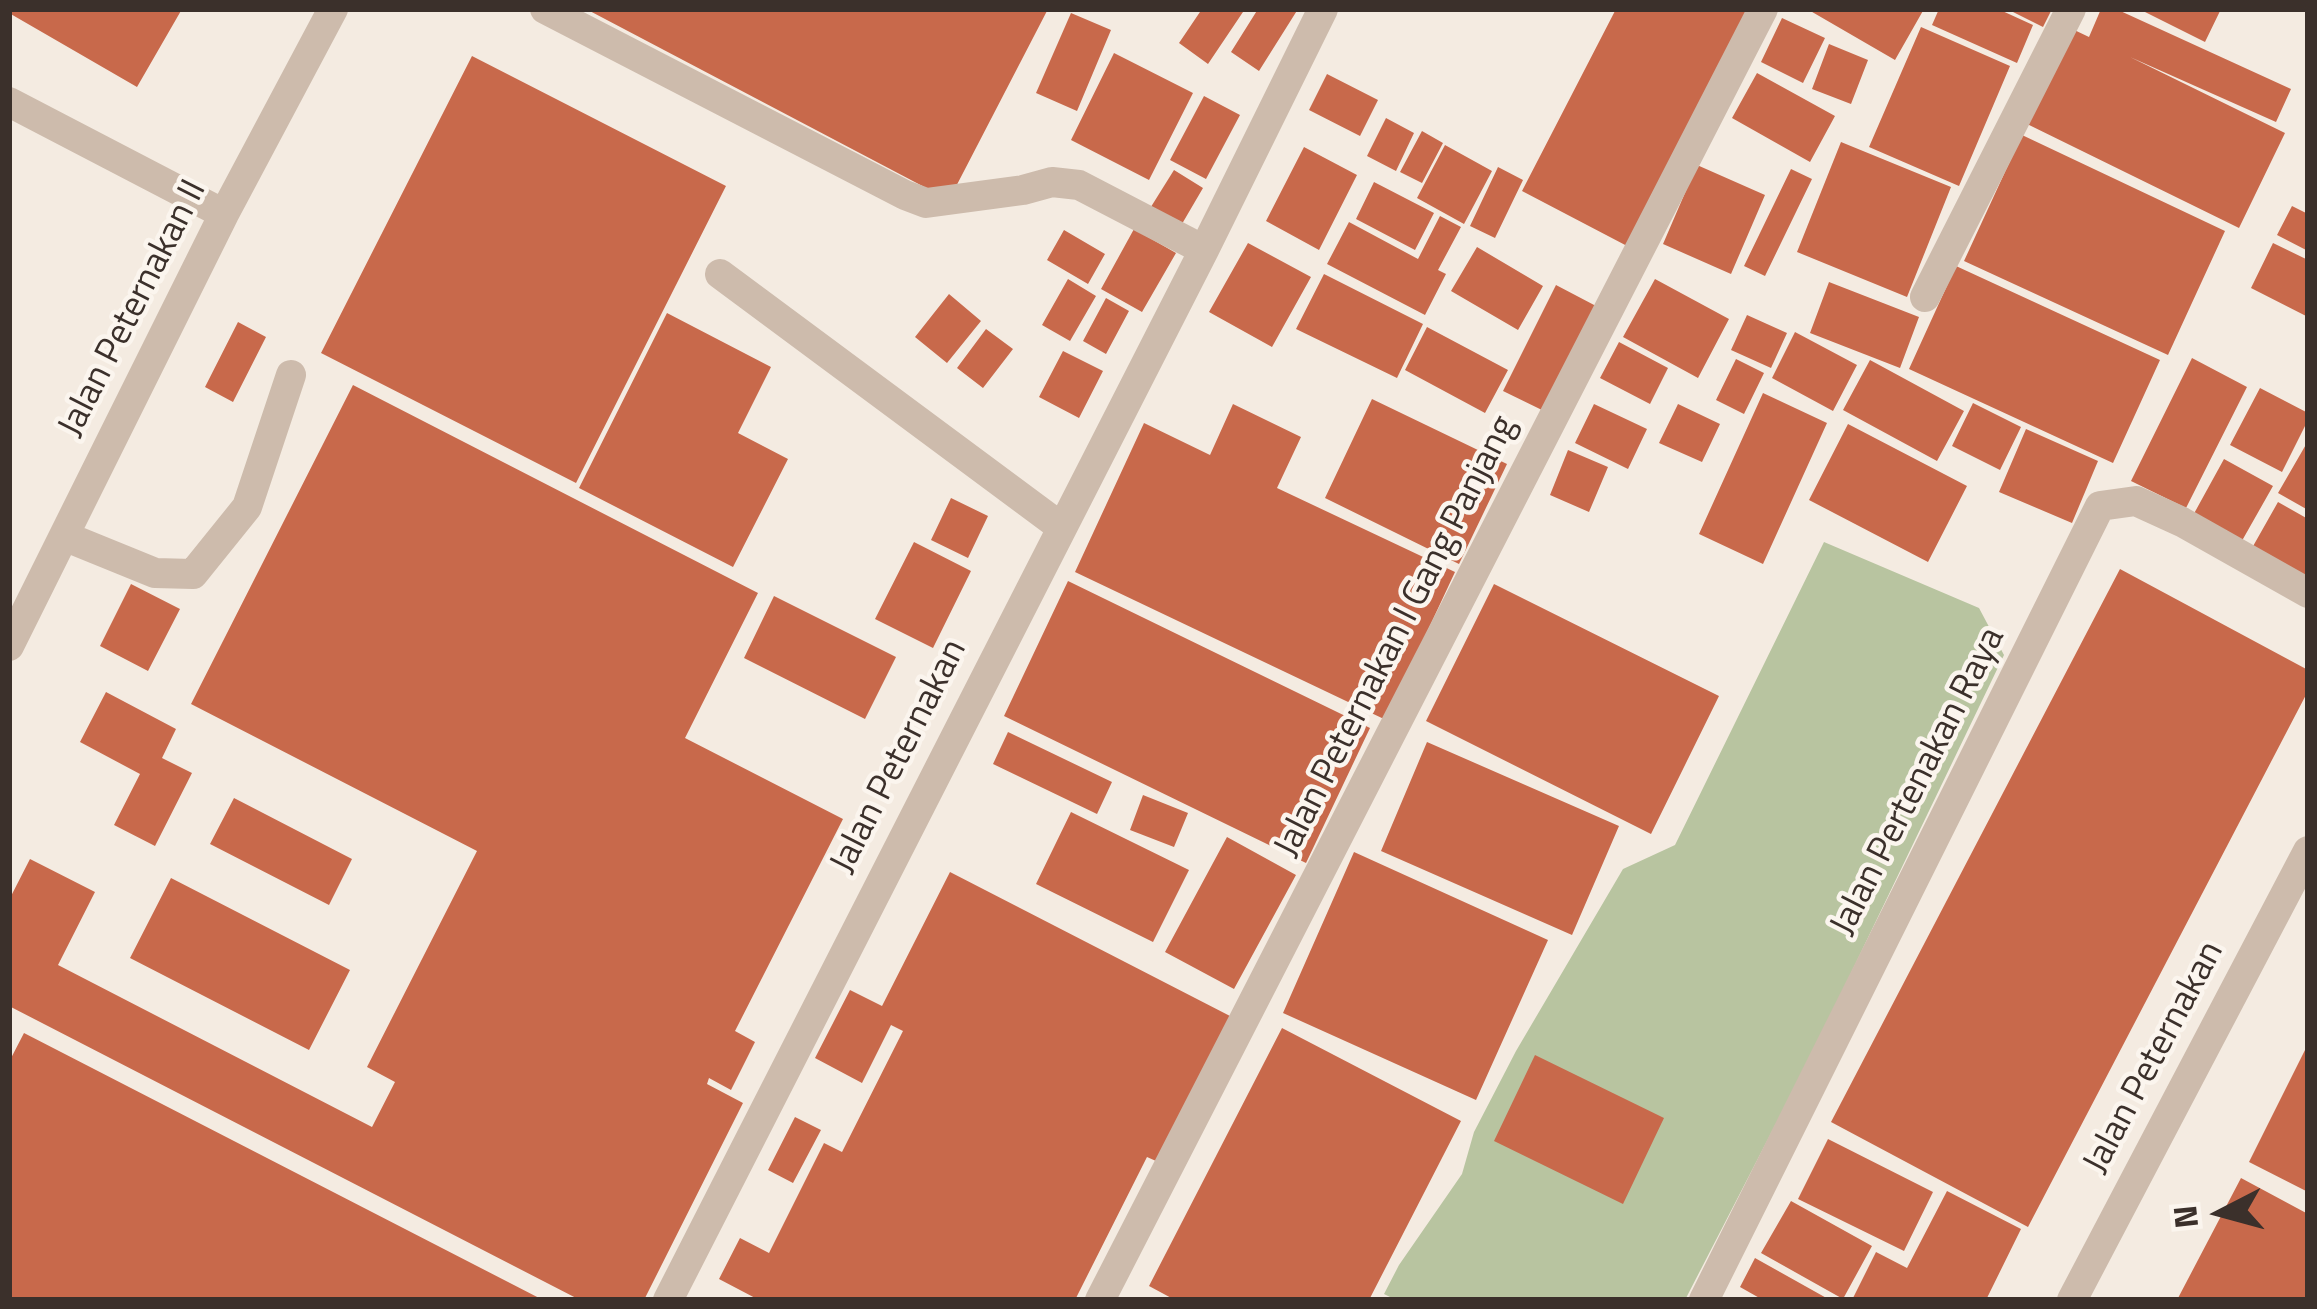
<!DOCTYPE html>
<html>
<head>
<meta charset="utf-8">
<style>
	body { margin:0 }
	#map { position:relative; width:2317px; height:1309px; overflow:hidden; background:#f4ebe1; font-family:"Titillium Web",sans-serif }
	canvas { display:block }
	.frame { position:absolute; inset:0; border:12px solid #3b302b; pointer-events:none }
	.north { position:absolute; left:2161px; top:1153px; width:120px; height:120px; -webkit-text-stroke:9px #fbf5ee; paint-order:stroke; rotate:264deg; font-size:33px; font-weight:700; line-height:48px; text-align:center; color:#3b302b }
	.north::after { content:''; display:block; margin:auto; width:42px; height:54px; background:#3b302b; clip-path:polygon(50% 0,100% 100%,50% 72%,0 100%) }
</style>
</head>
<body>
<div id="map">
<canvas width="2317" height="1309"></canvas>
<div class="frame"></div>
<div class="north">N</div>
</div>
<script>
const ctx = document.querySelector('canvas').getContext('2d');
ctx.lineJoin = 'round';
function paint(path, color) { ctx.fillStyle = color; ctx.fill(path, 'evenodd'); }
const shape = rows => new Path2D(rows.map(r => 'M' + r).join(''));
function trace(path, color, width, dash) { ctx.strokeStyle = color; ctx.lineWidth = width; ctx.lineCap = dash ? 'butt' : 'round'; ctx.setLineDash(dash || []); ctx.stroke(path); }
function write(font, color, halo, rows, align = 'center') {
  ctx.font = font + ' "Titillium Web",sans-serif'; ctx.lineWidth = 9; ctx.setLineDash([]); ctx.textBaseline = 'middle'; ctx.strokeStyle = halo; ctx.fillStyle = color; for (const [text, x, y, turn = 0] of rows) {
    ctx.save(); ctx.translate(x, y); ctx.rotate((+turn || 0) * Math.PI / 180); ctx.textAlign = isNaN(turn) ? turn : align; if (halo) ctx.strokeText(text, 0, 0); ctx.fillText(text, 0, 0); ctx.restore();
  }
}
const green = shape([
	[1824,542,1979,608,2004,655,1813,1052,1685,1300,1396,1300,1384,1294,1399,1265,1462,1174,1474,1132,1516,1051,1623,869,1675,845]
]);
const building = shape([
	[9,9,182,9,137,87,9,13],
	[586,9,1048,9,949,200],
	[1202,9,1245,9,1208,64,1179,43],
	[1258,9,1298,9,1259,71,1231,52],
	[1616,9,1752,9,1629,247,1522,191],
	[1807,9,1924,9,1895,60],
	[1939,9,1998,9,2033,25,2017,63,1932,25],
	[2007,9,2052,9,2043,27],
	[2101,9,2116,9,2291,89,2276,122,2130,57,2285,133,2239,228,2023,122,2068,27,2089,37],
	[2139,9,2221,9,2205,42],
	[1071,13,1111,30,1077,111,1036,93],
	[1782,18,1825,38,1803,83,1761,62],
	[1921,27,2010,66,1959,186,1869,147],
	[1829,44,1868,60,1851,104,1812,89],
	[1114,53,1193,93,1149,180,1071,140],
	[472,56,726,186,576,483,321,353],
	[1757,73,1835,116,1810,162,1732,118],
	[1327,74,1378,100,1360,136,1309,110],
	[1204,96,1240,115,1206,179,1170,160],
	[1386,118,1414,133,1396,171,1367,156],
	[1422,131,1443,143,1422,183,1400,172],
	[2022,135,2225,231,2168,355,1964,261],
	[1841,142,1951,187,1907,297,1797,252],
	[1445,145,1492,171,1464,224,1417,198],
	[1304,147,1357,175,1319,250,1266,221],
	[1697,165,1765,195,1731,274,1663,244],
	[1498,167,1523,180,1495,238,1470,226],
	[1791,169,1812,179,1765,276,1744,266],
	[1174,170,1203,188,1179,229,1149,210],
	[1374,182,1434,213,1415,250,1356,219],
	[2292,206,2308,214,2308,251,2277,235],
	[1440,216,1461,227,1438,270,1446,274,1425,315,1327,264,1349,222,1418,259],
	[1134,229,1176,253,1142,312,1101,289],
	[1064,230,1105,254,1088,284,1047,260],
	[1248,243,1311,277,1272,347,1209,312],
	[2273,243,2308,260,2308,317,2251,288],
	[1477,247,1543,286,1518,330,1451,291],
	[1956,266,2160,360,2113,463,1909,369],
	[1324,274,1423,324,1397,378,1296,329],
	[1068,279,1096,296,1070,341,1042,325],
	[1655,279,1729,319,1698,378,1623,337],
	[1829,282,1919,317,1900,368,1810,333],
	[1556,285,1596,306,1544,411,1503,391],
	[949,294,981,321,947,363,915,337],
	[1106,298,1129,311,1106,354,1083,341],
	[667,313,771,367,738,433,788,459,733,567,579,488],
	[1747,315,1787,333,1771,368,1731,350],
	[238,322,266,337,233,402,205,387],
	[1427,327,1508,370,1485,413,1405,370],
	[986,329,1013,349,983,388,957,368],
	[1795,332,1857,365,1833,411,1772,378],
	[1619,342,1668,368,1650,404,1600,378],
	[1063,351,1103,371,1079,418,1039,397],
	[2192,358,2247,387,2186,508,2131,481],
	[1736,359,1764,373,1744,414,1716,400],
	[1870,360,1964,411,1937,461,1843,410],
	[353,385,758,593,685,738,843,819,735,1031,755,1042,731,1090,709,1078,707,1084,743,1103,644,1300,580,1300,9,1006,9,900,30,859,95,892,58,965,372,1127,395,1082,367,1067,477,851,191,704],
	[2260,388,2308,413,2308,420,2282,472,2230,445],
	[1763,393,1827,423,1763,564,1699,534],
	[1372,399,1507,464,1459,564,1325,498],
	[1973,403,2021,427,2000,470,1952,446],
	[1233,404,1301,437,1277,488,1455,572,1386,720,1075,572,1144,423,1210,455],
	[1594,404,1647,429,1628,469,1575,443],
	[1678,404,1720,424,1702,462,1659,443],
	[1848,424,1967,486,1928,562,1809,500],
	[2026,429,2098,461,2072,523,1999,492],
	[2308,441,2308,510,2278,493],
	[1568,450,1608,467,1589,512,1550,495],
	[2224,459,2273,486,2239,546,2191,519],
	[951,498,988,516,968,558,931,540],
	[2278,502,2308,519,2308,580,2252,548],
	[914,542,971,571,933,648,875,619],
	[2120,569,2308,670,2308,691,2028,1227,1831,1122],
	[1068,581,1370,728,1306,863,1004,716],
	[131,584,180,609,148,671,100,646],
	[1494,584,1719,696,1651,834,1426,721],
	[774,596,896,657,865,719,744,658],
	[106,692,176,729,162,758,192,773,155,846,114,825,140,774,80,742],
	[1008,732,1112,782,1097,814,993,764],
	[1427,742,1619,826,1572,935,1381,851],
	[1143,795,1188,813,1174,847,1130,830],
	[234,798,352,859,329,905,210,844],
	[1071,812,1189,870,1153,942,1036,884],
	[1227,837,1296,875,1234,989,1165,952],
	[1354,852,1548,940,1476,1100,1283,1013],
	[950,872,1230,1016,1156,1161,1147,1157,1075,1300,759,1300,719,1279,740,1238,769,1253,824,1143,842,1152,903,1031,891,1025,862,1083,815,1058,850,990,882,1006],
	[171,878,350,970,309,1050,130,958],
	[1282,1028,1461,1121,1369,1300,1175,1300,1149,1286],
	[24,1033,543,1300,9,1300,9,1062],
	[2308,1044,2308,1192,2249,1162],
	[1535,1055,1664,1118,1623,1204,1494,1141],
	[795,1117,821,1130,793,1183,768,1170],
	[1828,1139,1933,1192,1904,1251,1798,1199],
	[2241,1178,2308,1214,2308,1300,2177,1300],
	[1947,1191,2021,1229,1986,1300,1852,1300,1876,1252,1907,1268],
	[1791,1201,1872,1246,1843,1299,1761,1253],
	[1755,1258,1830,1300,1763,1300,1740,1287]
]);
const minor = shape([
	[545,9,905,195,926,203,1023,190,1052,182,1079,185,1204,250],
	[9,102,224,214],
	[720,274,1061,527],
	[1925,297,2071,9],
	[64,536,155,573,193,574,247,507,291,375],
	[9,646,224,214,333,9],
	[668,1300,1204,250,1323,9],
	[1100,1300,1763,9],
	[1704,1300,2100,506,2136,501,2182,522,2308,593],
	[2072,1300,2308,851]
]);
const streetNames = [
	["Jalan Peternakan II",134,309,-63],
	["Jalan Peternakan I Gang Panjang",1397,637,-63],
	["Jalan Peternakan",900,757,-63],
	["Jalan Pertenakan Raya",1919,782,-63],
	["Jalan Peternakan",2155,1058,-62]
];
paint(green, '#b8c4a0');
paint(building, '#c8694b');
trace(minor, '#cdbbac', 30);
write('36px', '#3b302b', '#fbf5ee', streetNames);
</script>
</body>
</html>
